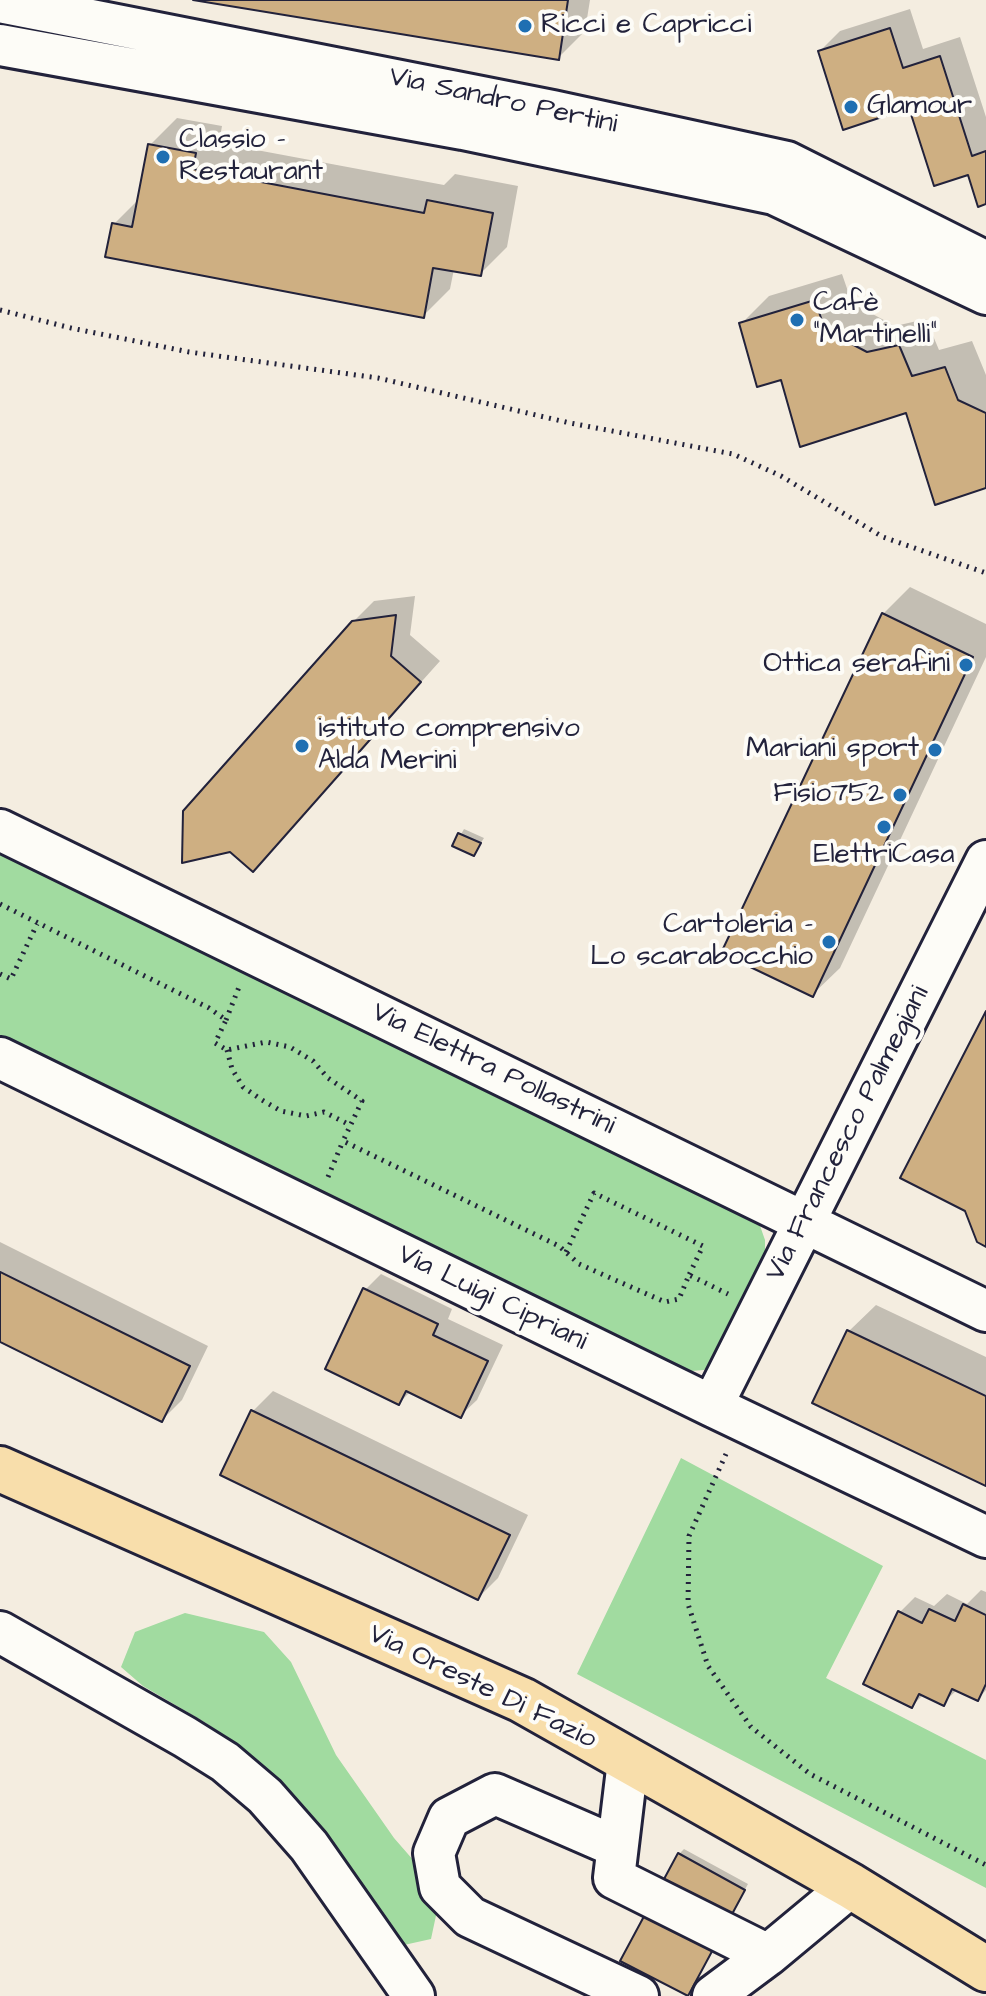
<!DOCTYPE html>
<html>
<head>
<meta charset="utf-8">
<style>
	body { margin:0 }
	canvas { display:block; background:#f4ede0 }
</style>
</head>
<body>
<canvas width="986" height="1996"></canvas>
<script>
const ctx = document.querySelector('canvas').getContext('2d');
ctx.lineJoin = 'round';
function paint(path, color) { ctx.fillStyle = color; ctx.fill(path, 'evenodd'); }
const shape = rows => new Path2D(rows.map(r => 'M' + r).join(''));
function trace(path, color, width, dash) { ctx.strokeStyle = color; ctx.lineWidth = width; ctx.lineCap = dash ? 'butt' : 'round'; ctx.setLineDash(dash || []); ctx.stroke(path); }
function write(font, color, halo, rows, align = 'center') {
  ctx.font = font + ' "Architects Daughter",sans-serif'; ctx.lineWidth = 8; ctx.setLineDash([]); ctx.textBaseline = 'middle'; ctx.strokeStyle = halo; ctx.fillStyle = color; for (const [text, x, y, turn = 0] of rows) {
    ctx.save(); ctx.translate(x, y); ctx.rotate((+turn || 0) * Math.PI / 180); ctx.textAlign = isNaN(turn) ? turn : align; if (halo) ctx.strokeText(text, 0, 0); ctx.fillText(text, 0, 0); ctx.restore();
  }
}
const green = shape([
	[0,849,758,1220,765,1240,765,1256,717,1357,704,1370,691,1371,676,1368,0,1042],
	[681,1458,883,1566,826,1678,986,1760,986,1888,577,1674],
	[185,1613,264,1632,291,1662,336,1755,394,1838,441,1892,431,1939,404,1945,349,1896,299,1812,256,1759,206,1723,143,1686,121,1667,135,1632]
]);
const shadow = shape([
	[205,0,590,0,585,31,558,58],
	[910,9,923,49,960,37,986,117,986,202,969,173,910,106,820,51,840,31],
	[177,118,222,126,219,143,444,185,455,174,518,186,507,247,480,274,454,269,450,289,423,316,114,224,140,198,150,145],
	[842,274,852,303,895,326,926,319,939,350,972,341,986,375,986,486,907,410,783,377,742,323,769,296],
	[910,587,986,624,986,657,840,968,813,994,883,614],
	[415,596,410,635,440,661,253,870,353,622,374,601],
	[464,829,484,838,474,854,455,845],
	[0,1242,208,1346,182,1400,162,1420,0,1340],
	[381,1274,452,1309,448,1319,503,1345,477,1400,461,1415,411,1391,399,1403,365,1290],
	[876,1305,986,1357,986,1484,849,1331],
	[273,1391,528,1515,498,1578,478,1598,253,1411],
	[981,1590,986,1592,986,1690,978,1699,958,1689,943,1703,924,1694,912,1706,900,1612,915,1597,934,1606,947,1594,967,1604],
	[684,1849,748,1884,687,1995,679,1854]
]);
const building = shape([
	[193,0,568,0,559,60,193,0],
	[890,28,903,68,940,56,972,156,986,151,986,204,978,207,968,175,934,186,909,108,843,130,818,51,890,28],
	[148,144,196,153,193,169,424,213,427,200,493,213,481,276,433,268,424,318,105,257,112,223,132,227,148,144],
	[815,300,825,330,867,352,899,345,912,376,945,367,958,400,986,413,986,488,935,505,906,413,800,447,781,380,757,387,739,323,815,300],
	[882,613,973,657,813,997,721,953,882,613],
	[396,615,391,656,421,682,253,872,230,852,182,863,183,811,352,621,396,615],
	[458,833,481,843,474,856,452,846,458,833],
	[986,1011,986,1247,977,1242,965,1211,900,1178,986,1011],
	[0,1272,190,1366,162,1422,0,1342,0,1272],
	[363,1288,438,1324,433,1335,488,1361,461,1418,406,1391,399,1405,325,1369,363,1288],
	[847,1330,986,1396,986,1486,812,1403,847,1330],
	[251,1410,510,1535,478,1600,220,1475,251,1410],
	[963,1604,986,1615,986,1684,978,1701,952,1689,944,1706,919,1694,912,1708,863,1684,898,1611,922,1623,929,1609,955,1621,963,1604],
	[678,1853,745,1890,688,1996,620,1961,678,1853]
]);
const path = shape([
	[0,310,71,328,189,352,378,378,570,423,733,454,781,476,883,537,986,573],
	[0,904,209,1008,226,1020,215,1043,227,1050,266,1042,290,1047,313,1061,328,1078,362,1101,343,1141,559,1246,579,1264,665,1302,679,1299,689,1275,728,1294],
	[0,974,11,979,37,924],
	[226,1020,239,987],
	[227,1050,232,1069,243,1087,262,1100,281,1111,306,1116,324,1112,350,1125],
	[328,1177,343,1141],
	[566,1252,594,1193,703,1246,689,1275],
	[726,1454,689,1536,688,1604,708,1666,751,1727,810,1774,986,1865]
]);
const minor = shape([
	[0,2,553,111,787,162,986,262],
	[0,45,463,129,774,194,986,294],
	[0,830,986,1311],
	[0,1058,712,1406,986,1537],
	[712,1406,986,861],
	[0,1632,185,1737,225,1762,265,1796,309,1846,414,1996],
	[628,1761,614,1878,768,1955,851,1886],
	[617,1847,495,1794,449,1818,434,1853,440,1887,470,1917,638,1996],
	[713,1996,768,1955]
]);
const major = shape([
	[0,1469,522,1700,851,1886,986,1969]
]);
const markers = [
	[525,26,8,"#1f6fb2"],
	[851,107,8,"#1f6fb2"],
	[163,157,8,"#1f6fb2"],
	[797,320,8,"#1f6fb2"],
	[966,665,8,"#1f6fb2"],
	[302,746,8,"#1f6fb2"],
	[935,750,8,"#1f6fb2"],
	[900,795,8,"#1f6fb2"],
	[884,827,8,"#1f6fb2"],
	[829,942,8,"#1f6fb2"]
];
const poiNames = [
	["Ricci e Capricci",541,26],
	["Glamour",867,107],
	["Classio -",179,141],
	["Restaurant",179,173],
	["Cafè",813,304],
	["\"Martinelli\"",813,336],
	["Ottica serafini",950,665,"right"],
	["istituto comprensivo",318,730],
	["Alda Merini",318,762],
	["Mariani sport",919,750,"right"],
	["Fisio752",884,795,"right"],
	["ElettriCasa",884,856,"center"],
	["Cartoleria -",813,926,"right"],
	["Lo scarabocchio",813,958,"right"]
];
const streetNames = [
	["Via Sandro Pertini",503,102,12],
	["Via Elettra Pollastrini",493,1070,26],
	["Via Francesco Palmegiani",849,1134,-63],
	["Via Luigi Cipriani",492,1299,26],
	["Via Oreste Di Fazio",482,1688,26]
];
paint(green, '#a1dba0');
paint(shadow, '#0003');
paint(building, '#ceaf82');
trace(building, '#22223b', 2);
trace(minor, '#22223b', 46);
trace(major, '#22223b', 50);
trace(path, '#22223b', 5, [2, 6]);
trace(minor, '#fdfcf7', 40);
trace(major, '#f8deab', 44);
for (const [x, y, r, color] of markers) { const dot = new Path2D(); dot.arc(x, y, r, 0, 2 * Math.PI); ctx.fillStyle = color; ctx.fill(dot); trace(dot, '#fdfcf7', 3); }
write('28px', '#22223b', '#fdfcf7', poiNames, 'left');
write('28px', '#22223b', '#fdfcf7', streetNames);
</script>
</body>
</html>
